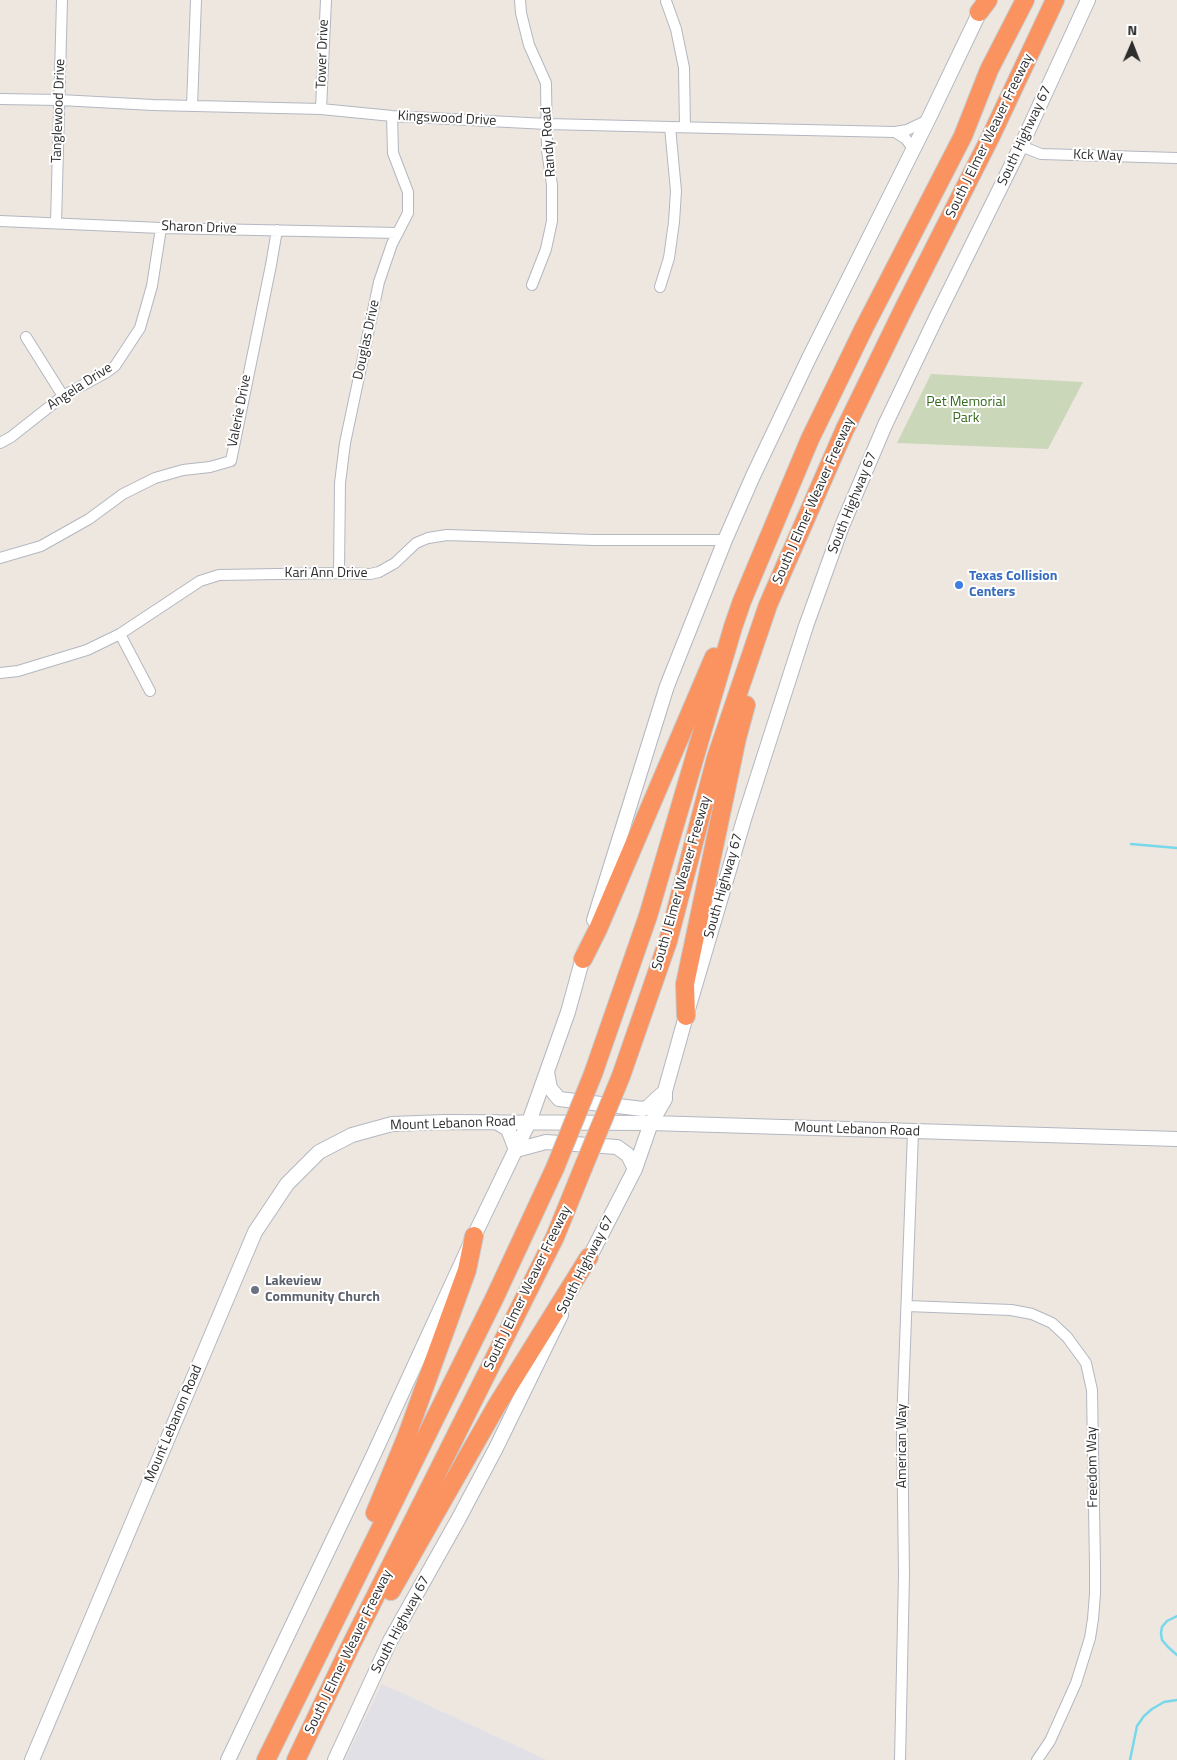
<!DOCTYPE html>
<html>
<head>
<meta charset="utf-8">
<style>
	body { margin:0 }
	#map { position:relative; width:1177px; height:1760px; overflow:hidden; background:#eee7e0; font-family:"Titillium Web",sans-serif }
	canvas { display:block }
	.north { position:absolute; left:1107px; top:20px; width:50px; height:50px; -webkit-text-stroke:4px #fff; paint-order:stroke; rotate:1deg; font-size:14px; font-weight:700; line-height:20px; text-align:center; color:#2d2d2d }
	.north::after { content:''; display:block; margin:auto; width:18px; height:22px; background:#2d2d2d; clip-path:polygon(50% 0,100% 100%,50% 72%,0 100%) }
</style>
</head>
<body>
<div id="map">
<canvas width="1177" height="1760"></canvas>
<div class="north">N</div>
</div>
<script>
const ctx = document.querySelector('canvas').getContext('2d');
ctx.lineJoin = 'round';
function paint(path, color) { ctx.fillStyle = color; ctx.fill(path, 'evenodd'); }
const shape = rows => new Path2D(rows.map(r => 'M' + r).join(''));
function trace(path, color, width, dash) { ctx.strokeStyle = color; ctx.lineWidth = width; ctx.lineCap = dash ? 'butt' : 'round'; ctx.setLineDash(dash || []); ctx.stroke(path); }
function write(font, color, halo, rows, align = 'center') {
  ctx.font = font + ' "Titillium Web",sans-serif'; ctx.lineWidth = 4; ctx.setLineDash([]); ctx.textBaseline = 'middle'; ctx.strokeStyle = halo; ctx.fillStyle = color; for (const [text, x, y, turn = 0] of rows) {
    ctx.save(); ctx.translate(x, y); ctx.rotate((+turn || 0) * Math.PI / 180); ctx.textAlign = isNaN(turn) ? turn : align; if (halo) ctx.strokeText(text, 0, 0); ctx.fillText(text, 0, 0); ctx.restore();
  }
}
const industrial = shape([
	[382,1684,547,1760,345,1760]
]);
const cemetery = shape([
	[931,374,1083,382,1048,449,897,443]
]);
const stream = shape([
	[1131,844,1177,848],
	[1177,1616,1167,1621,1162,1627,1161,1633,1162,1640,1168,1647,1177,1655],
	[1130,1760,1137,1726,1144,1716,1152,1709,1164,1702,1177,1700]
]);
const street = shape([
	[520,0,521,13,529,45,546,83,547,150,552,185,552,221,546,249,532,285],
	[666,1,676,29,684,68,685,127],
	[0,99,60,100,153,105,321,109,392,116,547,124,670,127,895,132,907,130,928,120],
	[192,106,196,0],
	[321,109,326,0],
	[895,132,906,139,913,149],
	[1021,146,1041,154,1177,158],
	[0,221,161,228,398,233],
	[56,223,62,0],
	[660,287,669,258,674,222,676,191,670,127],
	[26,337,63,396],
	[0,443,11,437,63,396,107,372,115,366,140,328,152,286,161,228],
	[0,558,41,546,89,519,123,494,155,478,183,470,210,467,231,461,271,265,277,230],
	[339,573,340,483,345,443,379,282,392,244,408,213,408,192,393,153,392,116],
	[120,634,150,691],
	[0,673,18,671,87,650,120,634,200,581,219,575,339,573,370,574,379,572,395,563,416,543,428,538,447,535,594,540,725,540],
	[907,1306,1011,1310,1032,1314,1052,1323,1067,1337,1086,1363,1092,1390,1095,1566,1095,1594,1093,1619,1090,1638,1076,1683,1050,1741,1037,1760],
	[900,1760,904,1575,902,1424,913,1132]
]);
const secondary = shape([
	[594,920,667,686,725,540,753,476,809,358,928,120,984,3],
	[547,1072,550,1088,559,1099,643,1109,648,1107,662,1094],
	[496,1122,508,1129,516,1150,546,1142,617,1147,628,1155,635,1169],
	[585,1266,635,1169,651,1123,665,1099,665,1091,686,1016,745,816,806,626,842,526,885,425,937,316,1021,146,1088,0],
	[32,1760,255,1232,287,1184,319,1152,352,1135,392,1124,445,1122,651,1123,1177,1139],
	[228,1760,373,1456,474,1236,529,1122,568,1012,585,950],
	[335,1760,390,1641,459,1518,496,1448,561,1315]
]);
const highway = shape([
	[979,12,988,0],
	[583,959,598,929,714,657],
	[686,1016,685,984,737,738,746,705],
	[593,1074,648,916,733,627,742,601,810,439,864,328,963,136,989,70,1025,0],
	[621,1076,668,941,716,758,768,605,845,429,903,310,991,136,1055,0],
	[375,1513,406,1438,467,1270,474,1236],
	[391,1591,497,1405,589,1257],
	[266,1760,494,1299,555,1168],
	[296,1760,350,1647,555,1237,583,1168]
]);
const highwayBridge = shape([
	[555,1168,593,1074],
	[583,1168,621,1076]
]);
const markers = [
	[959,585,5,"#3f7fe0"],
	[255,1290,5,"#6b7280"]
];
const streetNames = [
	["Tower Drive",323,54,-88],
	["Tanglewood Drive",59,111,-88],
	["Kingswood Drive",447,119,3],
	["South J Elmer Weaver Freeway",990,136,-64],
	["South Highway 67",1025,136,-65],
	["Randy Road",549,142,-94],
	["Kck Way",1098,156,2],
	["Sharon Drive",199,228,2],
	["Douglas Drive",367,340,-78],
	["Angela Drive",80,387,-33],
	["Valerie Drive",240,411,-79],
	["South J Elmer Weaver Freeway",814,501,-66],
	["South Highway 67",853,503,-68],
	["Kari Ann Drive",326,574],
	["South J Elmer Weaver Freeway",682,883,-74],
	["South Highway 67",724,886,-74],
	["Mount Lebanon Road",453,1124,-2],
	["Mount Lebanon Road",857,1130,2],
	["South Highway 67",586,1265,-63],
	["South J Elmer Weaver Freeway",528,1288,-64],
	["Mount Lebanon Road",174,1424,-67],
	["American Way",903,1446,-90],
	["Freedom Way",1093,1467,-91],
	["South Highway 67",401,1625,-62],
	["South J Elmer Weaver Freeway",349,1652,-64]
];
const parkNames = [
	["Pet Memorial",966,403],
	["Park",966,419]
];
const shopNames = [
	["Texas Collision",969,577],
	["Centers",969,593]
];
const worshipNames = [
	["Lakeview",265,1282],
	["Community Church",265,1298]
];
paint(industrial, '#e1e0e7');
paint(cemetery, '#cad7b8');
trace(stream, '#77d8ec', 2.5);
trace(street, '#b3b7c0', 12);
trace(secondary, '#b3b7c0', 16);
trace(highway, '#c8c8c8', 20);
trace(street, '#fff', 10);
trace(secondary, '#fff', 14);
trace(highway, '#fa935f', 18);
trace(highwayBridge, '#c8c8c8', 20, []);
trace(highwayBridge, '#fa935f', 18);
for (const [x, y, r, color] of markers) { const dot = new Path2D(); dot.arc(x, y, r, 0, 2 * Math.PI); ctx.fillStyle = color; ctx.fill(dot); trace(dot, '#fff', 2); }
write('14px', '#2d2d2d', '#fff', streetNames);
write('14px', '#346a1d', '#fff', parkNames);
write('bold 14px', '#366cbe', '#fff', shopNames, 'left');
write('bold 14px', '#5b616d', '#fff', worshipNames, 'left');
</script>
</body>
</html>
